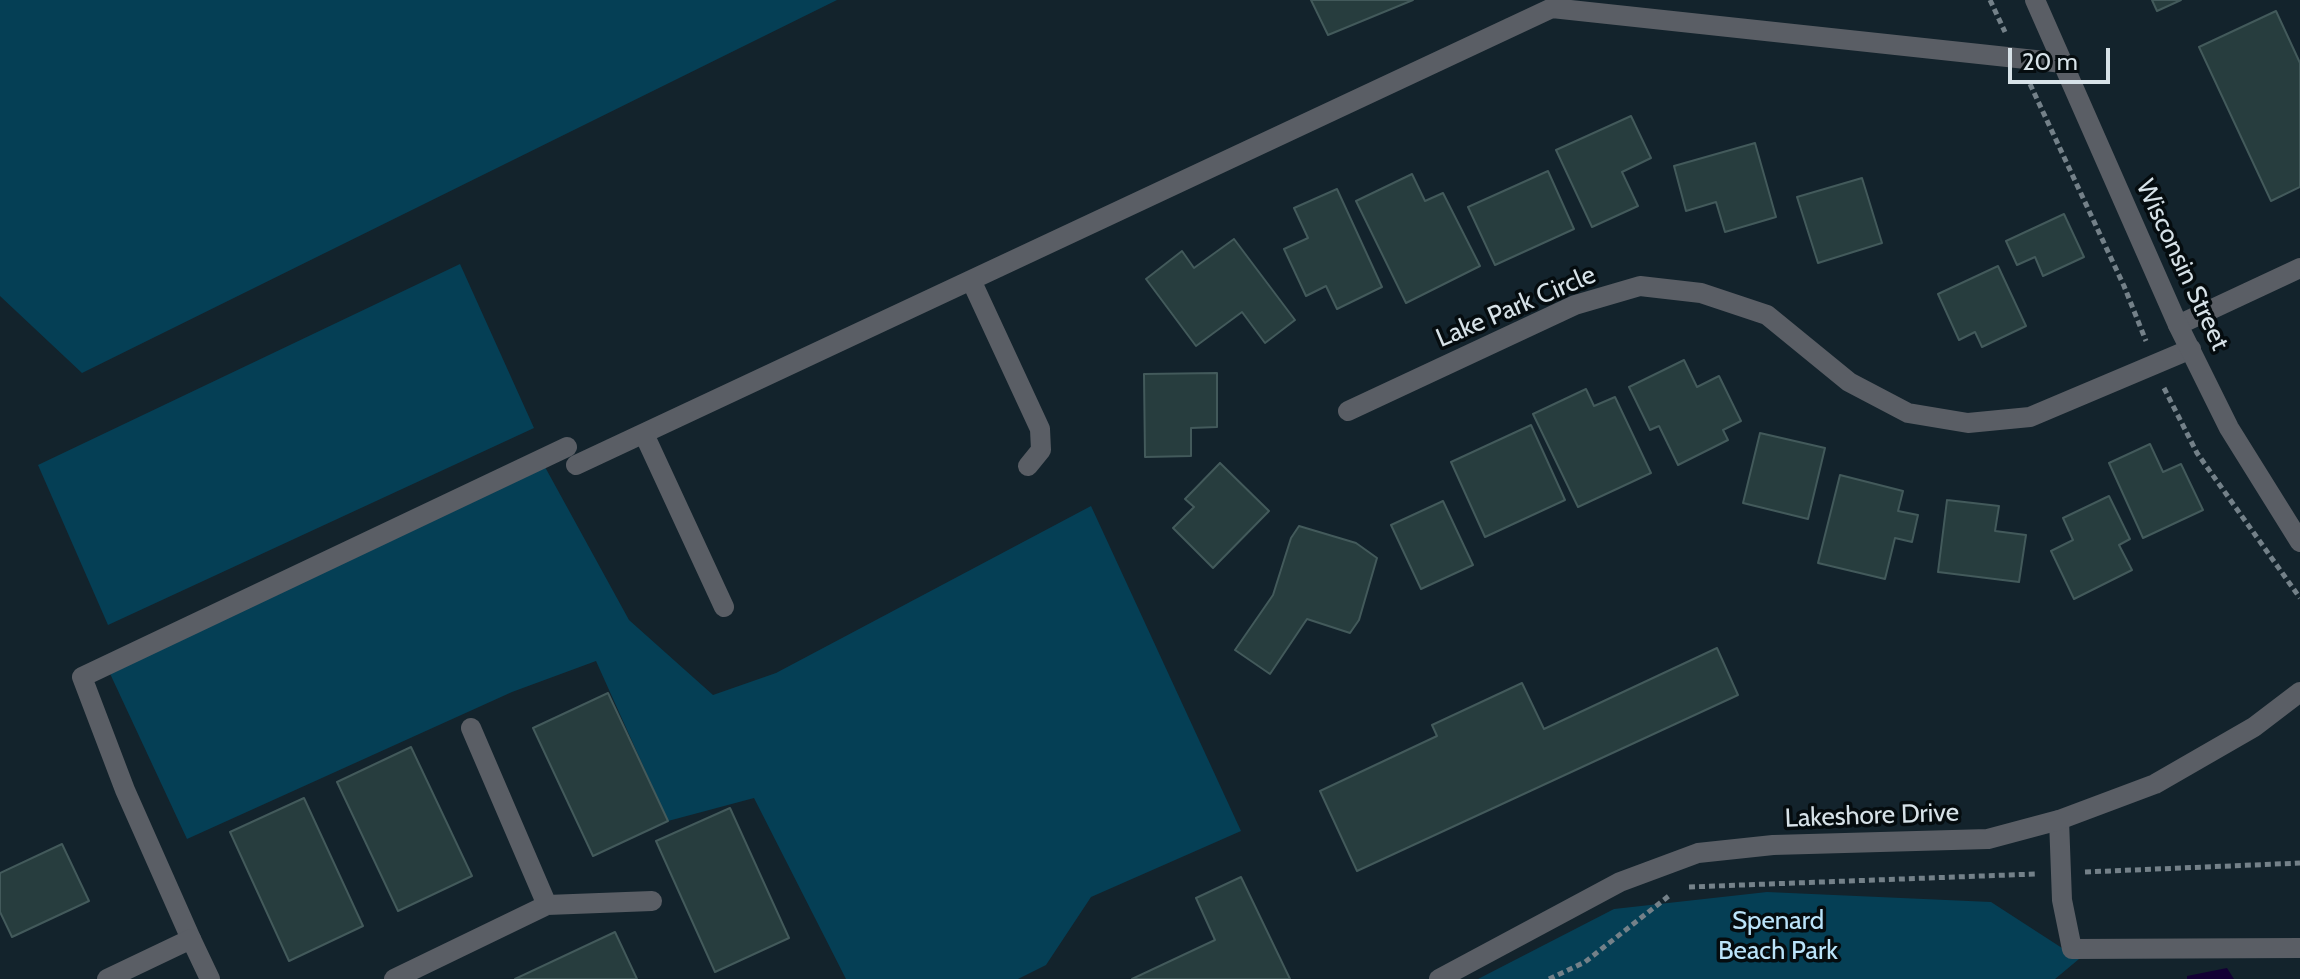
<!DOCTYPE html>
<html>
<head>
<meta charset="utf-8">
<style>
	body { margin:0 }
	#map { position:relative; width:2300px; height:979px; overflow:hidden; background:#13232c; font-family:Cabin,sans-serif }
	canvas { display:block }
	.scale { position:absolute; left:2008px; top:48px; width:102px; height:36px; box-sizing:border-box; border:4px solid #d7e2e8; border-top:0; padding-left:10px; font-size:24px; line-height:28px; white-space:nowrap; color:#d7e2e8; -webkit-text-stroke:6px #050c0f; paint-order:stroke }
</style>
</head>
<body>
<div id="map">
<canvas width="2300" height="979"></canvas>
<div class="scale">20 m</div>
</div>
<script>
const ctx = document.querySelector('canvas').getContext('2d');
ctx.lineJoin = 'round';
function paint(path, color) { ctx.fillStyle = color; ctx.fill(path, 'evenodd'); }
const shape = rows => new Path2D(rows.map(r => 'M' + r).join(''));
function trace(path, color, width, dash) { ctx.strokeStyle = color; ctx.lineWidth = width; ctx.lineCap = dash ? 'butt' : 'round'; ctx.setLineDash(dash || []); ctx.stroke(path); }
function write(font, color, halo, rows, align = 'center') {
  ctx.font = font + ' Cabin,sans-serif'; ctx.lineWidth = 7; ctx.setLineDash([]); ctx.textBaseline = 'middle'; ctx.strokeStyle = halo; ctx.fillStyle = color; for (const [text, x, y, turn = 0] of rows) {
    ctx.save(); ctx.translate(x, y); ctx.rotate((+turn || 0) * Math.PI / 180); ctx.textAlign = isNaN(turn) ? turn : align; if (halo) ctx.strokeText(text, 0, 0); ctx.fillText(text, 0, 0); ctx.restore();
  }
}
const green = shape([
	[0,0,837,0,82,373,0,296],
	[460,264,534,428,108,625,38,465],
	[545,467,629,620,713,695,776,673,1091,506,1241,831,1091,897,1046,965,1018,979,846,979,754,798,668,821,596,661,512,692,187,839,106,665],
	[1767,892,1991,902,2079,959,2055,979,1478,979,1614,909]
]);
const water = shape([
	[2227,968,2234,979,2187,979,2187,976]
]);
const building = shape([
	[1311,0,1413,0,1328,35,1311,0],
	[2152,0,2181,0,2157,11,2152,0],
	[2276,11,2300,63,2300,187,2271,201,2199,47,2276,11],
	[1631,116,1651,158,1622,172,1638,206,1592,227,1556,150,1631,116],
	[1755,143,1776,217,1725,232,1716,202,1686,211,1674,166,1755,143],
	[1548,171,1574,229,1495,265,1468,207,1548,171],
	[1412,174,1425,201,1443,193,1480,266,1406,303,1356,201,1412,174],
	[1862,178,1882,243,1818,263,1797,197,1862,178],
	[1337,189,1382,287,1337,309,1326,286,1306,296,1284,249,1308,238,1294,208,1337,189],
	[2064,214,2084,257,2043,276,2035,257,2017,265,2006,241,2064,214],
	[1234,239,1295,320,1265,343,1242,312,1196,346,1146,279,1182,251,1194,268,1234,239],
	[1998,266,2026,326,1982,347,1975,332,1959,340,1938,294,1998,266],
	[1684,360,1697,387,1719,376,1741,421,1723,430,1728,440,1678,465,1659,426,1650,430,1629,387,1684,360],
	[1217,373,1217,427,1191,428,1191,456,1145,457,1144,374,1217,373],
	[1586,389,1594,406,1615,397,1651,473,1578,507,1533,414,1586,389],
	[1531,425,1565,500,1485,537,1451,462,1531,425],
	[1760,433,1825,448,1808,519,1743,503,1760,433],
	[2150,444,2163,472,2181,464,2203,510,2143,538,2109,463,2150,444],
	[1220,463,1269,511,1213,568,1173,528,1194,507,1185,499,1220,463],
	[1840,475,1903,491,1898,511,1918,515,1912,542,1895,538,1885,579,1818,563,1840,475],
	[2109,496,2130,539,2119,545,2132,570,2074,599,2051,551,2073,540,2063,518,2109,496],
	[1947,500,1999,506,1995,531,2026,535,2019,582,1938,572,1947,500],
	[1443,501,1473,565,1421,589,1391,525,1443,501],
	[1299,526,1356,543,1377,558,1359,620,1350,633,1307,619,1270,674,1235,650,1273,595,1291,538,1299,526],
	[1717,648,1738,695,1357,871,1320,791,1437,736,1432,725,1522,683,1544,729,1717,648],
	[608,693,668,821,593,856,533,728,608,693],
	[411,747,472,876,398,911,337,782,411,747],
	[304,798,363,926,289,961,230,832,304,798],
	[730,808,789,938,715,972,656,841,730,808],
	[62,844,89,901,12,937,0,912,0,873,62,844],
	[1241,877,1290,979,1132,979,1215,940,1196,898,1241,877],
	[615,932,637,979,515,979,615,932]
]);
const path = shape([
	[1990,0,2005,32],
	[2030,84,2124,286,2146,341],
	[2164,388,2197,453,2300,598],
	[2085,872,2300,863],
	[1689,887,2035,874],
	[1549,979,1585,962,1670,895]
]);
const service = shape([
	[971,280,1040,429,1041,450,1028,466],
	[644,434,724,607],
	[576,465,1552,8,2063,63],
	[2059,820,2062,900,2072,949,2300,948],
	[547,905,652,901],
	[191,939,125,790,82,677,567,447],
	[394,979,547,905,471,728]
]);
const minor = shape([
	[2178,325,2300,268],
	[1348,411,1575,305,1640,286,1701,293,1767,315,1849,382,1908,413,1968,423,2030,417,2191,349],
	[107,979,191,939,210,979],
	[1439,979,1620,882,1698,853,1773,845,1988,839,2059,820,2155,784,2254,727,2300,692]
]);
const tertiary = shape([
	[2035,0,2178,325,2229,428,2300,542]
]);
const streetNames = [
	["Wisconsin Street",2182,265,65],
	["Lake Park Circle",1516,307,-23],
	["Lakeshore Drive",1872,816,-2]
];
const parkNames = [
	["Spenard",1778,921],
	["Beach Park",1778,951]
];
paint(green, '#053f55');
paint(water, '#130034');
paint(building, '#273d3e');
trace(building, '#435a5b', 2);
trace(path, '#748189', 5, [6, 4]);
trace(service, '#5a5e65', 20);
trace(minor, '#5a5e65', 20);
trace(tertiary, '#5a5e65', 20);
write('26px', '#d7e2e8', '#050c0f', streetNames);
write('26px', '#bbe4fa', '#050c0f', parkNames);
</script>
</body>
</html>
